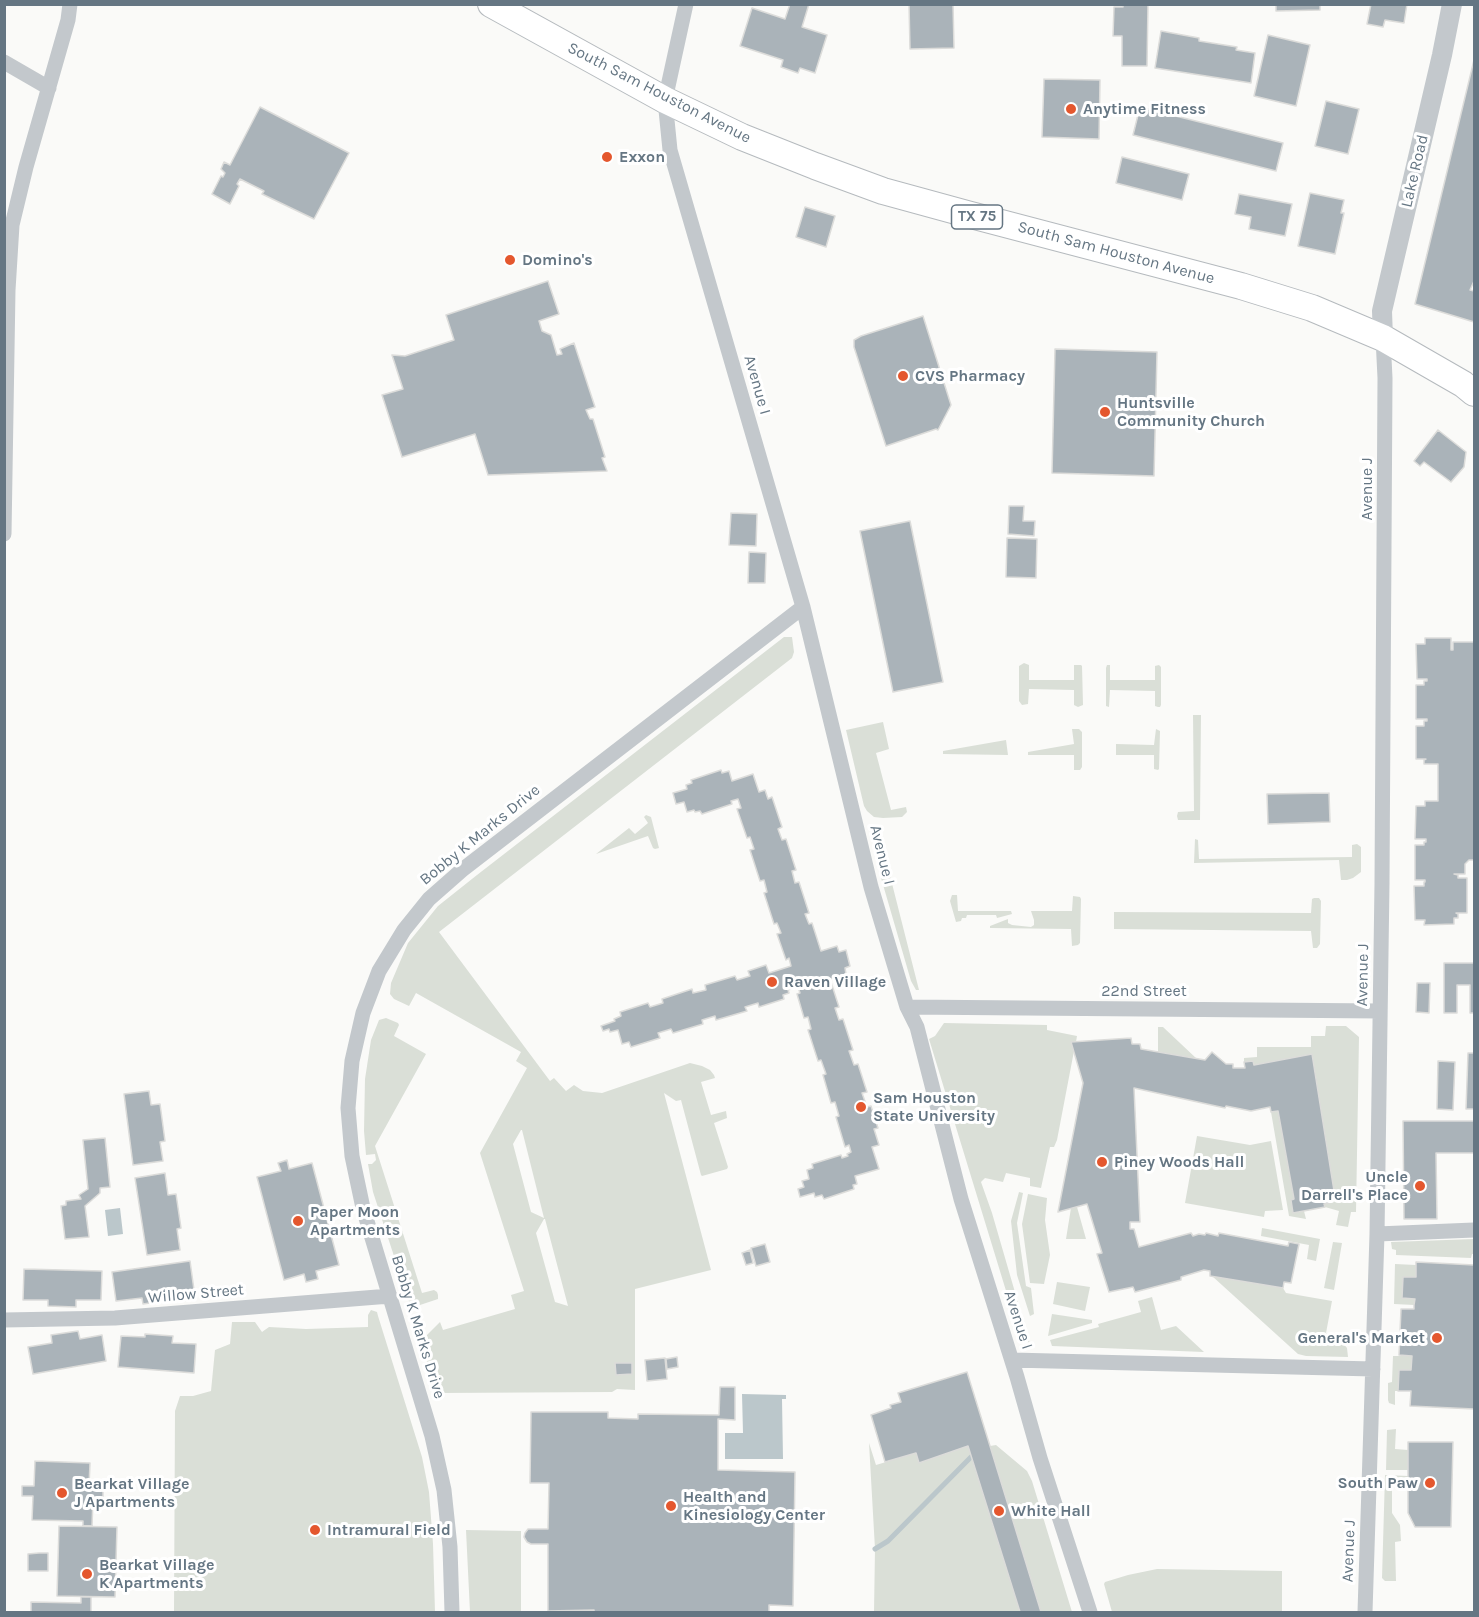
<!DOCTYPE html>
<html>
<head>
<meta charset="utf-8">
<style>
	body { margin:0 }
	#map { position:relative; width:1479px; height:1617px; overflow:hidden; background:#fafaf8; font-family:Karla,sans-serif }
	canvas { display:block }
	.frame { position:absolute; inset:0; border:6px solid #657683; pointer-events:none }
</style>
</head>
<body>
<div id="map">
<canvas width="1479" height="1617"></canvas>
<div class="frame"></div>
</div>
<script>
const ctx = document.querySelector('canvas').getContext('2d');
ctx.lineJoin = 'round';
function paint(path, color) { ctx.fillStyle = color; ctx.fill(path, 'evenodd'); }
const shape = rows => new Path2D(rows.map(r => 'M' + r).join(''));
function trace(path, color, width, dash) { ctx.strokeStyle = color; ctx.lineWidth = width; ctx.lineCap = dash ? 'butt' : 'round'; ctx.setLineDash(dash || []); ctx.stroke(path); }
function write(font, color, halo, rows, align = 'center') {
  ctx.font = font + ' Karla,sans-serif'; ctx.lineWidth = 6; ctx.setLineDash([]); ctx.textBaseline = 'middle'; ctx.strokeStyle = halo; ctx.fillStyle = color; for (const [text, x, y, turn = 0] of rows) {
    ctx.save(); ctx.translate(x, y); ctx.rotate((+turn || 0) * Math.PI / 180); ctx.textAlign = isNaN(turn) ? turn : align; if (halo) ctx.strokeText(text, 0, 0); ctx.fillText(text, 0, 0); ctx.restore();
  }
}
const green = shape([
	[784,637,792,637,794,652,792,658,439,932,550,1081,554,1078,566,1091,574,1085,583,1091,602,1093,690,1063,702,1066,710,1070,714,1075,715,1078,701,1082,711,1115,726,1111,727,1118,714,1123,728,1167,727,1169,702,1176,701,1175,681,1100,676,1101,664,1093,711,1270,635,1289,635,1390,617,1389,612,1392,440,1393,435,1390,421,1341,440,1322,443,1330,515,1309,511,1295,524,1291,480,1153,527,1068,516,1061,521,1052,416,993,409,1006,394,999,390,994,391,983,408,943,438,906,477,875],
	[521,1130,522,1130,544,1218,531,1212,513,1144],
	[544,1219,545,1219,568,1306,555,1302,536,1233],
	[1024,663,1029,665,1029,680,1074,680,1074,665,1081,665,1082,666,1083,705,1078,707,1074,705,1074,690,1029,689,1028,704,1022,705,1019,701,1019,666],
	[1107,665,1110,665,1110,680,1155,680,1155,666,1159,665,1161,667,1161,705,1160,707,1158,707,1155,706,1155,691,1110,690,1109,707,1106,706,1106,668],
	[1193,715,1201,715,1200,820,1178,820,1177,816,1178,812,1194,811],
	[883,722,889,749,876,753,891,810,906,807,907,812,902,817,883,818,874,817,867,811,864,806,846,730],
	[1072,729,1079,729,1082,732,1082,767,1080,770,1074,770,1074,755,1028,755,1028,752,1074,744],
	[1156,729,1160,731,1159,769,1158,770,1154,769,1154,755,1116,755,1116,744,1154,745],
	[1006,740,1008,755,943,754,943,751],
	[646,815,651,817,659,848,655,849,653,848,648,836,596,854,629,828,635,834,648,823,644,817],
	[1195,839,1198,840,1199,859,1352,857,1352,845,1357,844,1361,847,1361,872,1353,878,1347,880,1341,880,1339,860,1194,863],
	[881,845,884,852,919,990,916,990,911,981,877,864,877,854],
	[952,895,957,895,958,911,1011,911,1012,914,997,918,996,915,967,915,966,918,962,918,961,921,956,922,950,901],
	[1073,896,1080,897,1081,899,1080,943,1078,945,1072,946,1071,929,990,928,990,926,1008,919,1008,923,1012,925,1031,927,1034,925,1034,920,1031,911,1072,911],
	[1314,898,1319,898,1321,901,1320,944,1317,948,1313,948,1311,931,1114,929,1114,912,1311,913,1312,899],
	[386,1018,398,1023,399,1025,394,1036,426,1054,375,1146,422,1293,434,1290,437,1292,438,1295,438,1299,411,1308,373,1192,368,1164,372,1164,376,1160,375,1154,366,1155,364,1131,365,1079,371,1040,379,1020],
	[944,1023,1047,1025,1047,1030,1077,1036,1076,1042,1072,1042,1074,1051,1057,1140,1054,1147,1050,1147,1041,1188,1030,1186,1030,1178,1006,1173,1003,1182,985,1178,981,1182,992,1213,1030,1344,1025,1340,1018,1330,929,1039,935,1036],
	[1326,1026,1346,1026,1359,1037,1356,1212,1351,1212,1348,1227,1336,1225,1339,1211,1325,1207,1324,1204,1330,1203,1329,1197,1334,1197,1254,1065,1253,1061,1244,1062,1244,1058,1257,1057,1257,1047,1311,1047,1311,1036,1325,1036],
	[1158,1027,1163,1027,1197,1059,1158,1052],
	[1278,1111,1294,1199,1291,1201,1293,1212,1304,1211,1306,1219,1289,1216,1271,1112],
	[1197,1136,1250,1145,1271,1141,1283,1210,1265,1211,1264,1217,1185,1203],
	[1019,1192,1023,1193,1017,1223,1026,1286,1031,1288,1034,1314,1030,1316,1017,1275,1011,1221],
	[1028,1194,1047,1198,1045,1220,1050,1255,1044,1284,1030,1283,1022,1224],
	[1077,1207,1086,1239,1066,1239,1071,1208],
	[1262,1228,1320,1239,1316,1261,1307,1259,1309,1245,1261,1236],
	[1474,1239,1474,1254,1472,1254,1471,1258,1396,1255,1396,1250,1392,1249,1391,1242],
	[1333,1242,1342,1243,1334,1290,1324,1288],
	[1395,1264,1416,1265,1416,1277,1403,1277,1402,1298,1415,1299,1414,1305,1394,1304],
	[1212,1276,1283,1288,1286,1293,1332,1301,1326,1333,1336,1335,1347,1348,1348,1357,1306,1356,1298,1354],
	[1057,1282,1090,1287,1085,1311,1053,1304],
	[1152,1297,1161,1330,1176,1326,1204,1352,1052,1346,1050,1340,1099,1327,1098,1324,1141,1312,1138,1301],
	[371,1310,377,1312,378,1316,422,1457,429,1492,433,1544,435,1612,174,1612,175,1411,180,1396,193,1396,211,1391,215,1350,230,1344,232,1322,255,1322,262,1332,269,1327,306,1329,368,1327,368,1315],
	[1052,1314,1092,1320,1092,1323,1048,1336],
	[1393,1356,1412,1356,1411,1370,1399,1370,1398,1391,1395,1391,1395,1405,1389,1403,1388,1400,1388,1383,1392,1382],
	[1396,1429,1395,1449,1408,1450,1408,1470,1386,1470,1387,1430],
	[869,1443,876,1465,916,1453,968,1446,1020,1612,874,1612,875,1549],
	[996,1445,1027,1471,1032,1481,1072,1612,1041,1612,990,1446],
	[1385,1475,1408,1476,1408,1485,1392,1485,1392,1513,1400,1525,1401,1541,1395,1542,1396,1581,1385,1581,1382,1578],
	[466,1530,521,1531,521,1612,470,1612],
	[1157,1569,1282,1571,1282,1612,1112,1612,1104,1584,1105,1582,1128,1575]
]);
const water = shape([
	[120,1208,123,1234,108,1236,105,1210],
	[742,1394,786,1395,786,1399,782,1399,783,1459,725,1459,725,1433,743,1433]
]);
const stream = shape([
	[875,1549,888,1541,971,1457]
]);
const building = shape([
	[790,4,809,4,802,27,827,35,815,73,800,68,798,73,781,67,783,60,740,46,752,8,785,19,790,4],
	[909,4,953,4,954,48,910,49,909,4],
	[1123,4,1148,4,1147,66,1122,66,1122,36,1113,36,1114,7,1123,7,1123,4],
	[1276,4,1320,4,1320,10,1276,11,1276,4],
	[1371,4,1407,4,1404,23,1385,20,1383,27,1367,24,1371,4],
	[1161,31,1199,38,1199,41,1237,47,1236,50,1255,53,1251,83,1155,68,1161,31],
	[1268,35,1310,45,1296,106,1254,96,1268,35],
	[1474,60,1474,281,1470,290,1474,291,1474,322,1415,304,1474,60],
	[1044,79,1100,80,1099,139,1042,137,1044,79],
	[1326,101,1359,109,1348,154,1315,146,1326,101],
	[260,107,349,153,314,219,262,194,264,191,240,179,237,184,239,186,230,204,212,194,221,176,223,177,225,173,221,169,224,162,230,165,260,107],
	[1140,107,1283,143,1276,171,1133,135,1140,107],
	[1122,157,1189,174,1182,200,1116,183,1122,157],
	[1310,193,1344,200,1341,213,1344,213,1335,254,1298,246,1310,193],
	[1239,194,1292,204,1285,236,1249,229,1251,217,1235,214,1239,194],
	[805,207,835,216,826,247,796,237,805,207],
	[548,281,559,314,539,321,542,331,551,335,557,355,562,354,560,349,574,343,595,407,586,410,590,419,593,419,605,457,602,458,607,471,488,475,475,434,402,457,382,395,403,389,392,355,405,356,454,340,446,315,548,281],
	[923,316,951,405,938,430,936,429,886,446,854,347,854,340,861,336,923,316],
	[1055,349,1157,352,1154,476,1052,473,1055,349],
	[1438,430,1466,452,1464,467,1451,482,1424,462,1420,466,1414,461,1438,430],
	[1009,506,1024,506,1023,521,1035,521,1034,536,1008,534,1009,506],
	[731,513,757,514,756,546,729,545,731,513],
	[910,521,943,682,893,692,860,531,910,521],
	[1007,538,1037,539,1036,578,1006,577,1007,538],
	[749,552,766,553,765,583,748,583,749,552],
	[1425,638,1451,638,1451,650,1453,650,1453,642,1474,642,1474,860,1469,860,1465,864,1465,874,1454,874,1458,875,1458,878,1467,878,1467,913,1456,913,1458,914,1458,918,1454,918,1454,924,1424,925,1425,920,1415,920,1414,886,1424,886,1424,882,1425,882,1425,880,1415,880,1415,845,1424,845,1424,842,1426,842,1426,839,1415,839,1416,806,1425,806,1425,801,1438,801,1438,764,1424,764,1424,760,1426,759,1416,759,1416,726,1424,726,1424,721,1427,721,1427,719,1416,719,1416,685,1424,685,1424,681,1427,681,1427,679,1417,679,1416,644,1425,644,1425,638],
	[721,770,722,773,729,771,732,781,753,774,759,792,765,790,768,799,772,797,782,827,778,829,782,840,786,839,796,870,792,871,795,883,799,882,809,913,805,914,809,924,812,923,821,951,837,946,839,952,846,950,850,966,845,968,846,974,830,979,839,1007,835,1008,839,1020,843,1019,853,1050,849,1051,854,1065,858,1064,867,1092,862,1093,867,1107,871,1106,878,1128,874,1129,879,1145,872,1147,879,1169,855,1176,857,1184,853,1185,854,1189,824,1199,822,1195,815,1197,814,1193,800,1197,798,1189,804,1187,802,1181,809,1179,807,1170,813,1168,812,1164,841,1155,842,1158,848,1156,847,1154,851,1152,849,1145,845,1147,836,1117,839,1116,835,1102,831,1103,823,1075,826,1074,821,1060,818,1061,808,1030,811,1029,808,1017,804,1018,797,994,800,993,798,987,788,990,789,993,783,995,784,999,759,1007,758,1003,745,1007,747,1011,716,1020,715,1016,702,1020,703,1024,673,1033,671,1029,658,1033,660,1038,631,1047,629,1042,622,1044,618,1030,610,1032,609,1029,603,1031,601,1026,615,1021,614,1019,621,1016,620,1012,648,1003,650,1007,663,1003,662,999,692,989,693,993,706,990,705,985,735,976,737,980,750,976,748,971,766,965,769,973,791,966,789,958,786,960,777,934,781,933,777,923,774,924,764,893,767,892,764,880,760,881,750,850,754,849,750,837,747,838,737,809,741,808,738,799,731,801,732,804,702,814,700,811,695,812,694,810,687,812,684,802,676,804,673,793,687,789,686,785,692,783,691,780,721,770],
	[1329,793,1330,822,1268,824,1267,794,1329,793],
	[1444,963,1474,963,1474,1013,1470,1013,1470,985,1457,985,1457,1013,1444,1013,1444,963],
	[1417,983,1430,983,1429,1013,1416,1012,1417,983],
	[1131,1038,1132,1044,1140,1044,1141,1049,1205,1060,1212,1052,1226,1064,1233,1064,1233,1068,1245,1068,1244,1062,1253,1061,1254,1065,1312,1054,1335,1197,1329,1197,1330,1203,1324,1204,1325,1207,1293,1213,1291,1200,1294,1199,1278,1111,1271,1112,1270,1107,1251,1111,1226,1106,1225,1108,1134,1088,1140,1222,1130,1222,1130,1229,1134,1229,1139,1247,1191,1233,1193,1236,1199,1234,1205,1235,1206,1233,1218,1236,1219,1233,1288,1246,1289,1242,1299,1244,1291,1283,1284,1282,1283,1288,1210,1276,1210,1271,1204,1270,1181,1277,1181,1280,1135,1292,1133,1287,1109,1292,1097,1254,1102,1253,1087,1204,1058,1212,1083,1083,1071,1042,1131,1038],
	[1468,1053,1474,1053,1474,1109,1466,1109,1468,1053],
	[1438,1061,1455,1062,1453,1110,1437,1109,1438,1061],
	[149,1091,151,1105,160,1104,165,1141,160,1142,163,1161,133,1165,124,1094,149,1091],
	[1403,1121,1474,1121,1474,1153,1436,1153,1437,1219,1404,1219,1403,1121],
	[105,1138,110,1187,100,1188,100,1193,85,1206,89,1237,65,1239,61,1206,66,1205,66,1201,81,1199,79,1195,88,1189,83,1140,105,1138],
	[287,1160,289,1169,312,1163,339,1265,316,1271,318,1279,306,1282,304,1274,284,1280,257,1177,281,1171,278,1163,287,1160],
	[165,1173,168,1195,176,1194,181,1228,177,1229,180,1250,147,1255,135,1178,165,1173],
	[765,1244,770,1262,756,1266,751,1248,765,1244],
	[750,1250,753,1263,746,1265,742,1253,750,1250],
	[190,1261,194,1290,169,1294,170,1300,143,1304,142,1298,116,1301,112,1272,190,1261],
	[1416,1262,1474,1265,1474,1409,1410,1406,1411,1391,1398,1391,1399,1370,1411,1370,1412,1356,1399,1355,1401,1309,1414,1309,1414,1305,1415,1299,1402,1298,1403,1277,1416,1277,1416,1262],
	[24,1269,102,1271,101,1300,76,1300,76,1307,48,1306,48,1300,23,1300,24,1269],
	[78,1331,80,1339,102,1335,106,1361,33,1374,28,1347,52,1343,51,1335,78,1331],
	[145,1334,173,1336,172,1343,196,1344,194,1373,118,1367,121,1336,145,1337,145,1334],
	[677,1357,678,1367,667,1369,666,1359,677,1357],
	[665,1358,667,1379,647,1381,645,1360,665,1358],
	[615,1363,632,1363,632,1374,616,1375,615,1363],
	[967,1372,990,1446,1041,1612,1020,1612,968,1446,919,1463,916,1453,885,1462,871,1415,891,1408,890,1405,901,1402,898,1393,967,1372],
	[720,1387,735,1387,735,1420,718,1419,718,1470,795,1472,793,1606,769,1605,769,1612,594,1612,594,1610,548,1611,548,1544,531,1544,527,1542,524,1537,525,1533,528,1529,548,1529,549,1483,530,1483,531,1412,608,1412,608,1418,638,1419,638,1414,719,1415,720,1387],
	[1408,1442,1453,1442,1451,1527,1415,1527,1408,1513,1408,1442],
	[35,1461,90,1463,89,1486,103,1486,103,1498,93,1498,92,1526,83,1526,83,1521,32,1520,33,1496,22,1496,22,1486,34,1486,35,1461],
	[59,1526,117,1527,115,1597,57,1596,59,1526],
	[39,1553,48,1553,48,1571,28,1571,28,1554,39,1553],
	[81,1597,91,1597,91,1612,31,1612,31,1602,81,1603,81,1597]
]);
const minor = shape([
	[686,4,665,100,670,150,803,607,871,887,907,1007,917,1027,961,1199,1017,1377,1040,1458,1090,1612],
	[4,62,49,88],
	[4,534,8,290,12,225,26,167,68,20,70,4],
	[907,1007,1380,1011],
	[1377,1234,1474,1230],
	[4,1320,115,1318,390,1296],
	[1012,1360,1373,1369],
	[452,1612,450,1547,444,1490,432,1436,363,1208,352,1156,348,1108,352,1061,363,1013,379,971,404,930,429,899,462,870,803,607],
	[1365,1612,1377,1234,1382,883,1385,378,1383,338]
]);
const tertiary = shape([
	[1383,338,1382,311,1442,55,1452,4]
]);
const primary = shape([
	[491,4,665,100,742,137,815,166,883,191,967,214,1241,286,1312,308,1383,338,1463,384,1474,393]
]);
const markers = [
	[1071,109,6,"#e4572e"],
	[607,157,6,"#e4572e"],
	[510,260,6,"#e4572e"],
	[903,376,6,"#e4572e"],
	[1105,412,6,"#e4572e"],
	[772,982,6,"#e4572e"],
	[861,1107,6,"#e4572e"],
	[1102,1162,6,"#e4572e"],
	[1420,1186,6,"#e4572e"],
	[298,1221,6,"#e4572e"],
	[1437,1338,6,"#e4572e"],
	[1430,1483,6,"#e4572e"],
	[62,1493,6,"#e4572e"],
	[671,1506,6,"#e4572e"],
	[999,1511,6,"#e4572e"],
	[315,1530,6,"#e4572e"],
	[87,1574,6,"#e4572e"]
];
const shields = [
	[977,217,51]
];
const shieldNames = [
	["TX 75",977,217]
];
const streetNames = [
	["South Sam Houston Avenue",659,93,27],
	["Lake Road",1415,171,-77],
	["South Sam Houston Avenue",1116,253,15],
	["Avenue I",757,385,74],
	["Avenue J",1367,489,-90],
	["Bobby K Marks Drive",480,835,-39],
	["Avenue I",882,855,76],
	["Avenue J",1363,975,-89],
	["22nd Street",1144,991],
	["Willow Street",196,1294,-5],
	["Avenue I",1018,1320,72],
	["Bobby K Marks Drive",418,1327,73],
	["Avenue J",1349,1551,-88]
];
const poiNames = [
	["Anytime Fitness",1083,109],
	["Exxon",619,157],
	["Domino's",522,260],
	["CVS Pharmacy",915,376],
	["Huntsville",1117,403],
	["Community Church",1117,421],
	["Raven Village",784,982],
	["Sam Houston",873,1098],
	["State University",873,1116],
	["Piney Woods Hall",1114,1162],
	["Uncle",1408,1177,"right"],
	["Darrell's Place",1408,1195,"right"],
	["Paper Moon",310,1212],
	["Apartments",310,1230],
	["General's Market",1425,1338,"right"],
	["South Paw",1418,1483,"right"],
	["Bearkat Village",74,1484],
	["J Apartments",74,1502],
	["Health and",683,1497],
	["Kinesiology Center",683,1515],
	["White Hall",1011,1511],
	["Intramural Field",327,1530],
	["Bearkat Village",99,1565],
	["K Apartments",99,1583]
];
paint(green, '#dadfd7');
paint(water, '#bbc7cb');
trace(stream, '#bbc7cb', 5);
paint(building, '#aab3b9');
trace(building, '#dcdcda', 1.5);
trace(primary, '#b5babe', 28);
trace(minor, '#c3c8cc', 15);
trace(tertiary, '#c3c8cc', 20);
trace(primary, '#fff', 26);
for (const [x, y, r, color] of markers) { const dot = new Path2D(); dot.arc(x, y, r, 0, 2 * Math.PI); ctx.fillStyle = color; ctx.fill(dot); trace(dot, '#fff', 2); }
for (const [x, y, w] of shields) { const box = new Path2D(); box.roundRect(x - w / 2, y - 12, w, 24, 4.5); ctx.fillStyle = '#fff'; ctx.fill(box); trace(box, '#657683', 1.5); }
write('bold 15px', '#657683', null, shieldNames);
write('16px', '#657683', '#fff', streetNames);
write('bold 16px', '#657683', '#fff', poiNames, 'left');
</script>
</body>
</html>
